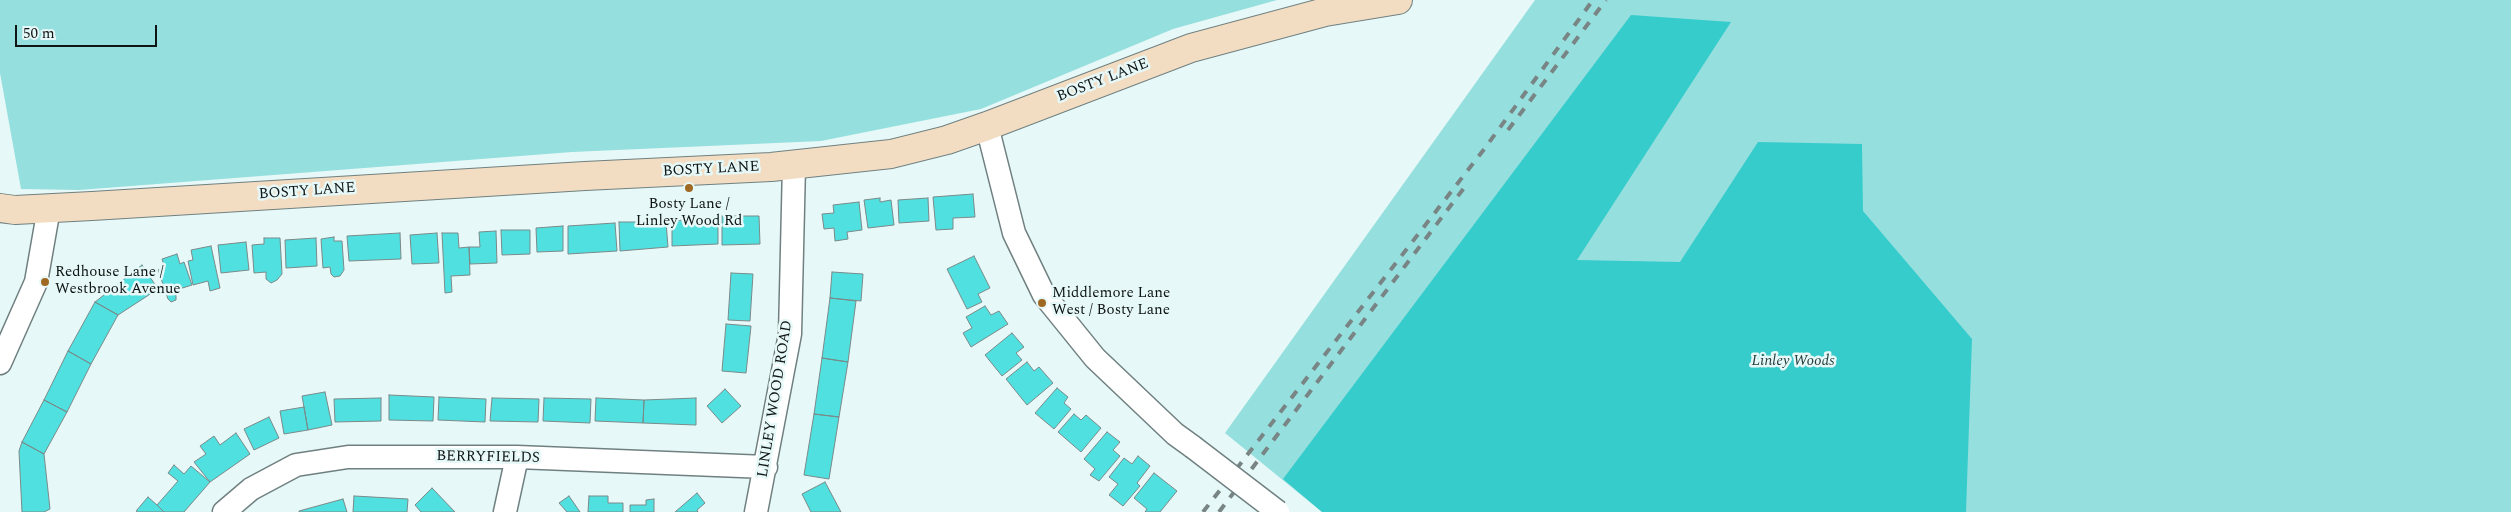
<!DOCTYPE html>
<html>
<head>
<meta charset="utf-8">
<style>
	body { margin:0 }
	#map { position:relative; width:2511px; height:512px; overflow:hidden; background:#e6f8f7; font-family:Spectral,serif }
	canvas { display:block }
	.scale { position:absolute; left:15px; top:25px; width:142px; height:22px; box-sizing:border-box; border:2px solid #0f1515; border-top:0; padding-left:6px; font-size:15px; line-height:18px; white-space:nowrap; color:#0f1515; -webkit-text-stroke:4px #e6f8f7; paint-order:stroke }
</style>
</head>
<body>
<div id="map">
<canvas width="2511" height="512"></canvas>
<div class="scale">50 m</div>
</div>
<script>
const ctx = document.querySelector('canvas').getContext('2d');
ctx.lineJoin = 'round';
function paint(path, color) { ctx.fillStyle = color; ctx.fill(path, 'evenodd'); }
const shape = rows => new Path2D(rows.map(r => 'M' + r).join(''));
function trace(path, color, width, dash) { ctx.strokeStyle = color; ctx.lineWidth = width; ctx.lineCap = dash ? 'butt' : 'round'; ctx.setLineDash(dash || []); ctx.stroke(path); }
function write(font, color, halo, rows, align = 'center') {
  ctx.font = font + ' Spectral,serif'; ctx.lineWidth = 5; ctx.setLineDash([]); ctx.textBaseline = 'middle'; ctx.strokeStyle = halo; ctx.fillStyle = color; for (const [text, x, y, turn = 0] of rows) {
    ctx.save(); ctx.translate(x, y); ctx.rotate((+turn || 0) * Math.PI / 180); ctx.textAlign = isNaN(turn) ? turn : align; if (halo) ctx.strokeText(text, 0, 0); ctx.fillText(text, 0, 0); ctx.restore();
  }
}
const green = shape([
	[0,0,1277,0,1173,29,981,109,821,141,572,152,79,190,21,189,0,73],
	[1535,0,2511,0,2511,512,1322,512,1225,433]
]);
const forest = shape([
	[1631,15,1731,22,1577,260,1680,262,1758,142,1862,144,1863,211,1972,339,1966,512,1322,512,1283,479]
]);
const building = shape([
	[973,194,975,217,953,218,953,229,936,230,933,197,973,194],
	[880,198,880,202,891,200,894,225,868,228,864,200,880,198],
	[928,198,929,221,899,223,898,200,928,198],
	[859,202,862,230,847,232,848,239,835,241,834,228,824,229,822,214,834,213,833,205,859,202],
	[722,216,759,216,760,244,722,245,722,216],
	[718,217,718,244,672,246,672,221,718,217],
	[619,222,666,222,668,247,620,251,619,222],
	[615,223,617,251,568,254,568,226,615,223],
	[563,226,563,251,537,252,536,228,563,226],
	[501,230,530,230,530,254,502,255,501,230],
	[496,231,497,263,470,264,469,247,480,247,479,232,496,231],
	[400,233,401,259,349,261,347,236,400,233],
	[437,233,439,263,412,264,410,235,437,233],
	[442,233,458,233,459,248,469,247,470,275,451,276,452,292,445,293,442,233],
	[334,237,334,241,342,241,344,270,340,276,334,277,331,274,330,267,323,268,321,239,334,237],
	[264,238,280,238,282,274,277,280,271,283,266,279,266,272,254,273,252,245,264,244,264,238],
	[316,238,317,266,286,268,285,240,316,238],
	[246,242,249,270,221,273,218,245,246,242],
	[211,246,220,288,210,291,208,281,193,285,188,261,193,260,191,250,211,246],
	[177,254,180,264,184,262,192,285,176,290,176,300,171,302,168,299,158,270,165,268,162,259,177,254],
	[974,256,990,288,978,294,982,302,967,309,947,269,974,256],
	[142,265,158,289,118,315,95,302,142,265],
	[832,272,863,274,861,301,830,298,832,272],
	[731,273,753,274,750,321,728,320,731,273],
	[830,298,856,301,848,362,822,358,830,298],
	[95,302,118,315,91,364,68,351,95,302],
	[985,306,991,315,999,311,1008,324,971,347,963,333,972,328,966,317,985,306],
	[726,324,751,326,746,373,722,371,726,324],
	[1012,333,1024,347,1016,353,1022,360,1002,376,985,355,1012,333],
	[68,351,91,364,67,412,44,400,68,351],
	[822,358,848,362,839,417,814,414,822,358],
	[1027,362,1034,371,1039,367,1053,383,1027,405,1006,379,1027,362],
	[1057,388,1068,397,1064,403,1071,409,1054,429,1035,413,1057,388],
	[725,389,741,406,722,423,707,406,725,389],
	[325,392,332,425,308,430,302,396,325,392],
	[389,395,434,397,433,421,389,420,389,395],
	[439,397,486,399,485,422,438,420,439,397],
	[381,398,381,421,335,422,334,399,381,398],
	[492,398,539,399,538,422,490,421,492,398],
	[544,398,591,399,590,423,543,421,544,398],
	[596,398,644,400,643,423,595,421,596,398],
	[696,398,696,425,643,423,644,400,696,398],
	[44,400,67,412,44,454,22,442,44,400],
	[304,407,308,430,284,434,280,411,304,407],
	[814,414,839,417,829,479,804,475,814,414],
	[1074,414,1081,420,1086,415,1101,428,1081,452,1058,432,1074,414],
	[269,417,279,438,254,450,244,429,269,417],
	[1107,432,1120,442,1113,450,1120,456,1099,481,1090,475,1095,469,1084,459,1107,432],
	[236,433,250,454,210,482,194,462,206,454,200,446,214,436,220,445,236,433],
	[22,442,44,454,50,509,44,512,22,512,19,451,22,442],
	[1138,456,1150,466,1137,483,1140,486,1123,506,1109,495,1118,484,1109,477,1124,458,1132,464,1138,456],
	[174,465,184,474,191,466,210,482,184,512,164,512,157,505,178,481,168,473,174,465],
	[1154,473,1177,491,1160,512,1145,512,1147,509,1134,498,1154,473],
	[825,482,841,512,811,512,802,494,825,482],
	[432,488,455,512,421,512,415,505,432,488],
	[697,493,705,503,697,510,698,512,675,512,697,493],
	[354,496,408,499,407,512,353,512,354,496],
	[569,496,580,512,567,512,559,503,569,496],
	[589,496,608,496,608,503,623,503,623,512,588,512,589,496],
	[148,497,157,505,164,512,138,512,136,511,148,497],
	[343,499,347,512,299,512,299,511,343,499],
	[654,499,654,512,630,512,630,505,646,505,646,500,654,499]
]);
const street = shape([
	[987,126,1014,233,1044,295,1095,358,1175,434,1193,447],
	[0,363,36,282,49,208],
	[224,512,251,489,296,465,348,457,517,457,766,467],
	[505,512,517,457],
	[756,512,790,334,794,165]
]);
const secondary = shape([
	[0,208,15,210,92,206,585,176,771,167,891,154,947,140,987,126,1191,48,1325,12,1398,0]
]);
const rail = shape([
	[1508,130,1606,0],
	[1203,512,1485,148,1593,0],
	[1219,512,1467,184]
]);
const streetBridge = shape([
	[1193,447,1278,512]
]);
const markers = [
	[689,188,5,"#9f6823"],
	[45,282,5,"#9f6823"],
	[1042,303,5,"#9f6823"]
];
const streetNames = [
	["BOSTY LANE",1103,81,-21],
	["BOSTY LANE",711,170,-3],
	["BOSTY LANE",307,192,-4],
	["LINLEY WOOD ROAD",776,399,-81],
	["BERRYFIELDS",488,458,1]
];
const poiNames = [
	["Bosty Lane /",689,205,"center"],
	["Linley Wood Rd",689,222,"center"],
	["Redhouse Lane /",55,273],
	["Westbrook Avenue",55,290],
	["Middlemore Lane",1052,294],
	["West / Bosty Lane",1052,311]
];
const parkNames = [
	["Linley Woods",1793,362]
];
paint(green, '#95dfde');
paint(forest, '#36cccc');
paint(building, '#51e0e0');
trace(building, '#798a89', 1);
trace(street, '#708080', 25);
trace(secondary, '#708080', 30);
trace(street, '#fff', 22);
trace(secondary, '#f3ddc2', 28);
trace(rail, '#798584', 4, [9, 9]);
trace(streetBridge, '#708080', 25, []);
trace(streetBridge, '#fff', 22);
for (const [x, y, r, color] of markers) { const dot = new Path2D(); dot.arc(x, y, r, 0, 2 * Math.PI); ctx.fillStyle = color; ctx.fill(dot); trace(dot, '#e6f8f7', 2); }
write('15px', '#0f1515', '#e6f8f7', streetNames);
write('15px', '#0f1515', '#e6f8f7', poiNames, 'left');
write('italic 15px', '#243c3b', '#e6f8f7', parkNames);
</script>
</body>
</html>
